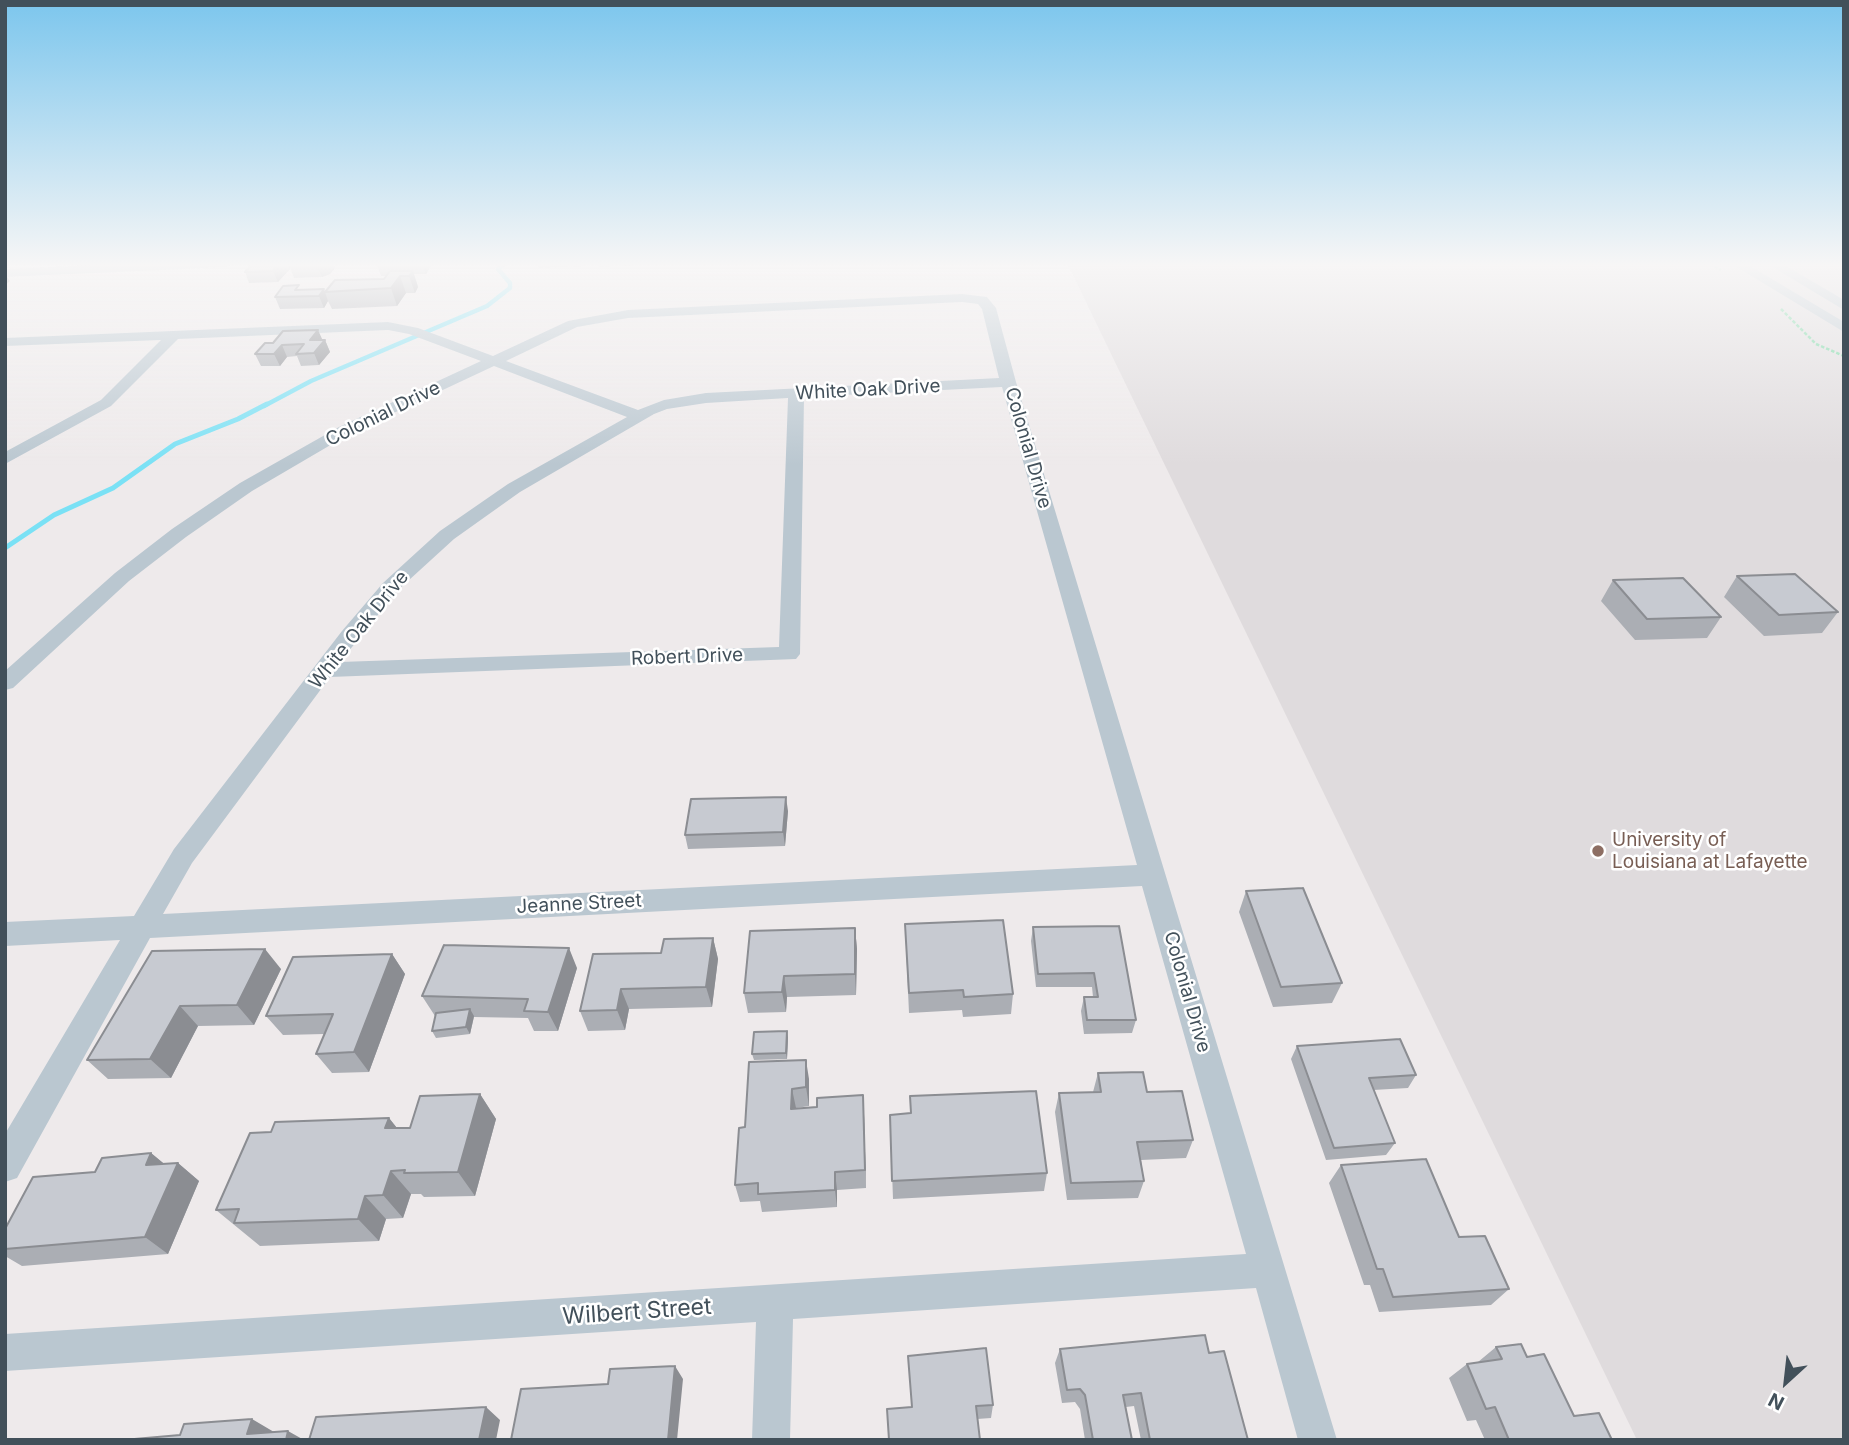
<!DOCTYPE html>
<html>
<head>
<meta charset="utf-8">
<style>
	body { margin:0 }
	#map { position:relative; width:1849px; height:1445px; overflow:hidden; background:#eeeaeb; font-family:Inter,sans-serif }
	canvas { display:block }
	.frame { position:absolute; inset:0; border:7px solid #42505a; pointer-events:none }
	.north { position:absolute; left:1751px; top:1347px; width:70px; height:70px; -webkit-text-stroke:5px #fff; paint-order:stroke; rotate:207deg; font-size:19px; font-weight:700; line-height:28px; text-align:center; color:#42505a }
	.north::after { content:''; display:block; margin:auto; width:24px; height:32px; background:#42505a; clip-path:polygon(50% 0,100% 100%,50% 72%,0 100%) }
</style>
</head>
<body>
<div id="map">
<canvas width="1849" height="1445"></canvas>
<div class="frame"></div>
<div class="north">N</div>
</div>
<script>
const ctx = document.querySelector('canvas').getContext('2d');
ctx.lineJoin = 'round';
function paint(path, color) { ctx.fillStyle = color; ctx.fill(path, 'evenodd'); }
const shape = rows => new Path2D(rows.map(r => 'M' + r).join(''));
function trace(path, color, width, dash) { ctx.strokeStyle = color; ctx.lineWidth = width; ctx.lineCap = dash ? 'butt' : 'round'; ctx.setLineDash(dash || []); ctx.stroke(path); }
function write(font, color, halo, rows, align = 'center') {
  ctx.font = font + ' Inter,sans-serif'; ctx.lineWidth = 5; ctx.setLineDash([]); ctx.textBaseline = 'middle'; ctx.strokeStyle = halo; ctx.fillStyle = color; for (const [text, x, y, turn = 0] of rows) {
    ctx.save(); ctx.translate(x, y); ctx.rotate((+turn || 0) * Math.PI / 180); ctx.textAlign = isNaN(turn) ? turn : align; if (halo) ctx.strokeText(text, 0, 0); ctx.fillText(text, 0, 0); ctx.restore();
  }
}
const education = shape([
	[1067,263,1844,263,1844,1440,1637,1440]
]);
const streamFar1 = shape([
	[264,406,311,381,487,306,510,288,510,283,498,269,506,263]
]);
const stream = shape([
	[5,548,54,515,113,488,175,444,238,419,267,404]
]);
const path = shape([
	[1710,263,1721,270],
	[1781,309,1816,344,1844,356]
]);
const minor = shape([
	[144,263,233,263,227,267,5,277,5,269,144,263],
	[1730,263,1745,263,1844,322,1844,332,1730,263],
	[1766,263,1781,263,1844,300,1844,310,1766,263],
	[962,294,987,297,996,308,1016,382,1337,1440,1298,1440,1256,1288,793,1319,790,1440,752,1440,756,1322,5,1371,5,1334,1246,1254,1142,886,150,938,17,1178,5,1182,5,1134,120,940,5,946,5,922,134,916,174,849,342,631,383,583,440,531,508,484,627,417,494,366,351,433,252,491,186,537,129,581,13,688,5,690,5,671,115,573,172,529,240,483,339,427,481,361,409,334,388,330,178,339,111,406,5,464,5,452,101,400,161,340,5,346,5,338,388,322,418,328,493,356,568,321,628,310,962,294],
	[962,302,978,304,982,309,999,378,706,393,664,400,638,410,506,361,577,327,628,318,962,302],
	[1002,387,1137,865,163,914,192,863,330,677,796,659,800,654,804,397,1002,387],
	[788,398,779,647,340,662,397,591,454,539,520,492,654,414,667,409,706,403,788,398]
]);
const wall = shape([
	[253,263,287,263,290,269,278,282,249,283,245,272],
	[293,263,335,268,330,274,322,277,294,278,290,267],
	[379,263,432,263,432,264,426,274,414,274,418,287,415,293,406,293,397,306,332,309,328,301,324,308,280,309,275,297,301,290,325,291,384,279,386,276,381,276,377,265],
	[538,263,585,263,585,266,539,268],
	[598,263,613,263,613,266,599,267],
	[619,263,635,263,635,265,619,266],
	[322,340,325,340,330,352,319,365,301,366,297,356,287,357,280,366,261,366,255,354,265,343],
	[1737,576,1838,612,1822,633,1764,636,1724,597],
	[1613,580,1721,617,1707,638,1635,640,1601,601],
	[788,811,785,846,688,849,685,835],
	[1246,891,1342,983,1332,1003,1273,1007,1239,912],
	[905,924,1013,994,1011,1014,963,1017,962,1010,909,1013],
	[1119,926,1136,1020,1132,1033,1084,1034,1081,1011,1084,997,1093,997,1092,987,1036,987,1031,941,1033,927],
	[855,928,857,949,856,995,787,997,786,1012,748,1013,744,993],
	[713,938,718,959,712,1007,629,1009,625,1030,588,1031,580,1011],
	[152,951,281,969,254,1025,198,1026,171,1078,108,1079,87,1060],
	[392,954,405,974,369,1072,332,1073,316,1054,324,1034,283,1035,266,1016],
	[577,968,558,1031,534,1031,528,1018,474,1017,470,1034,436,1038,432,1031,435,1016,422,996],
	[788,1037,787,1059,754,1060,752,1054],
	[1297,1046,1416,1075,1408,1088,1373,1090,1395,1143,1386,1155,1326,1160,1291,1059],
	[749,1062,809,1079,809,1106,796,1108,864,1114,866,1188,837,1190,837,1207,762,1212,760,1201,740,1202,735,1185,745,1127],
	[1098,1073,1147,1092,1193,1140,1186,1158,1141,1160,1144,1181,1138,1198,1067,1200,1055,1112,1059,1093,1093,1092],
	[480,1094,496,1119,475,1196,424,1197,421,1194,411,1194,403,1218,386,1219,379,1241,260,1246,216,1210,271,1132,389,1118,397,1128,410,1128],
	[910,1096,1047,1173,1044,1191,893,1199,890,1115,910,1113],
	[151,1153,164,1164,178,1163,199,1181,168,1254,22,1266,5,1256,5,1229,95,1172],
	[1341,1165,1459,1237,1509,1289,1491,1305,1379,1312,1370,1285,1364,1285,1329,1183],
	[1496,1347,1527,1357,1574,1416,1612,1440,1485,1440,1476,1420,1467,1421,1449,1378,1467,1364,1478,1362],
	[1060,1349,1209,1353,1248,1440,1141,1440,1134,1406,1126,1407,1132,1440,1085,1440,1080,1409,1075,1402,1062,1403,1055,1363],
	[993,1405,991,1418,977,1419,887,1409]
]);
const shadedWall = shape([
	[280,263,287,263,290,269,278,282,273,271],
	[326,263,333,263,335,268,330,274,322,277,317,266],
	[422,263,432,263,426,274],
	[413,271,418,287,415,293,409,276],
	[5,274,10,281,5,285],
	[400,276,406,293,397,306,391,288],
	[324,289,328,301,324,308,319,296],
	[318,330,323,341,325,340,330,352,319,365,314,353,310,340],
	[282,345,287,357,280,366,274,354],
	[786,797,788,811,785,846,783,832],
	[855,928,857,949,856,995,855,974],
	[713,938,718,959,712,1007,706,987],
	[569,948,577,968,558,1031,548,1012],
	[265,949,281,969,254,1025,237,1005],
	[392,954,405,974,369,1072,354,1052],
	[784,976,787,997,786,1012,782,992],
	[621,989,629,1009,625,1030,617,1010],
	[180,1006,198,1026,171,1078,150,1059],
	[470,1009,474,1016,470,1034,466,1027],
	[787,1031,788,1037,787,1059,786,1053],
	[806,1060,809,1079,809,1106,806,1087],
	[792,1089,796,1108,795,1127,791,1109],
	[480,1094,496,1119,475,1196,458,1172],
	[863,1095,864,1114,866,1188,865,1170],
	[389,1118,408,1142,385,1128],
	[151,1153,173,1171,146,1165],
	[178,1163,199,1181,168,1254,145,1237],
	[391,1171,411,1194,403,1218,383,1195],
	[835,1172,837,1190,837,1207,835,1190],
	[365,1196,386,1219,379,1241,358,1219],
	[675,1366,683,1379,677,1440,668,1440],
	[486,1407,500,1420,496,1440,479,1440],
	[252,1419,274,1432,247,1434],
	[288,1431,304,1440,286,1440]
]);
const building = shape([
	[253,263,280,263,273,271,245,272,253,263],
	[293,263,326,263,317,266,290,267,293,263],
	[379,263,415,263,377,265,379,263],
	[390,271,413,271,409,276,400,276,391,288,325,292,335,280,384,279,390,271],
	[299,285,295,290,324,289,319,296,275,297,283,286,299,285],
	[318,330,310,340,325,340,314,353,296,354,304,344,282,345,274,354,255,354,265,343,273,343,283,331,318,330],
	[1795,574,1838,612,1779,615,1737,576,1795,574],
	[1683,578,1721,617,1647,619,1613,580,1683,578],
	[786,797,783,832,685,835,691,799,786,797],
	[1303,888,1342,983,1281,987,1246,891,1303,888],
	[1003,920,1013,994,964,997,963,990,909,993,905,924,1003,920],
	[1119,926,1136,1020,1087,1020,1084,997,1098,997,1094,973,1038,974,1033,927,1119,926],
	[855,928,855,974,784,976,782,992,744,993,750,931,855,928],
	[713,938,706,987,621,989,617,1010,580,1011,593,954,661,953,664,939,713,938],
	[444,945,569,948,548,1012,524,1011,528,999,422,996,444,945],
	[265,949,237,1005,180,1006,150,1059,87,1060,152,951,265,949],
	[392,954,354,1052,316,1054,333,1014,266,1016,293,957,392,954],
	[470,1009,466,1027,432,1031,436,1013,470,1009],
	[787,1031,786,1053,752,1054,754,1032,787,1031],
	[1400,1039,1416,1075,1369,1078,1395,1143,1334,1148,1297,1046,1400,1039],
	[806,1060,806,1087,792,1089,791,1109,817,1107,817,1098,863,1095,865,1170,835,1172,835,1190,758,1194,758,1183,735,1185,739,1128,745,1127,749,1062,806,1060],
	[1143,1072,1147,1092,1182,1091,1193,1140,1137,1142,1144,1181,1071,1183,1059,1093,1101,1092,1098,1073,1143,1072],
	[1036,1091,1047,1173,892,1181,890,1115,911,1113,910,1096,1036,1091],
	[480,1094,458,1172,404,1173,405,1170,391,1171,383,1195,365,1196,358,1219,234,1223,239,1209,216,1210,250,1133,271,1132,275,1122,389,1118,385,1128,410,1128,420,1096,480,1094],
	[151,1153,146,1165,178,1163,145,1237,5,1249,5,1229,33,1177,95,1172,102,1158,151,1153],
	[1426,1159,1459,1237,1485,1236,1509,1289,1393,1297,1383,1269,1377,1269,1341,1165,1426,1159],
	[1205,1335,1209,1353,1224,1351,1248,1440,1150,1440,1141,1393,1123,1395,1132,1440,1093,1440,1085,1395,1080,1389,1067,1390,1060,1349,1205,1335],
	[1521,1344,1527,1357,1544,1354,1574,1416,1599,1413,1612,1440,1509,1440,1495,1407,1486,1409,1467,1364,1502,1359,1496,1347,1521,1344],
	[986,1348,993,1405,976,1406,980,1440,889,1440,887,1409,912,1407,908,1356,986,1348],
	[675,1366,668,1440,511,1440,521,1389,608,1384,610,1369,675,1366],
	[486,1407,479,1440,309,1440,316,1417,486,1407],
	[252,1419,247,1434,288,1431,286,1440,123,1440,180,1435,184,1424,252,1419]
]);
const markers = [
	[1598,851,7,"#8d6e63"]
];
const streetNames = [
	["White Oak Drive",868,390,-3],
	["Colonial Drive",383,414,-26],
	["Colonial Drive",1028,448,74],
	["White Oak Drive",359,630,-51],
	["Robert Drive",687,657,-2],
	["Jeanne Street",579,904,-3],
	["Colonial Drive",1187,992,74]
];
const educationNames = [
	["University of",1612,840],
	["Louisiana at Lafayette",1612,862]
];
const nearStreetnames = [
	["Wilbert Street",637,1312,-4]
];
paint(education, '#dfdbdd');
trace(streamFar1, '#7ae1f5', 4.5);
trace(stream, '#7ae1f5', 5);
trace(path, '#67d499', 2.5, [3.5, 2]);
paint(minor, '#bac7d0');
paint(wall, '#abaeb4');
paint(shadedWall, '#8b8d92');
paint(building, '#c7cad1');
trace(building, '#8b8d92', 2);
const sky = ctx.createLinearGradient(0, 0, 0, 465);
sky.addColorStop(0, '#7cc6ed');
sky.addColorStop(0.57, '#f7f6f6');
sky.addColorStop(1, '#f7f6f600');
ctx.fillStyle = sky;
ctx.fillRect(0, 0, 1849, 465);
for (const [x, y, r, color] of markers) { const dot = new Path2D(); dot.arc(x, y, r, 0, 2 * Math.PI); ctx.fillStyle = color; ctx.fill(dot); trace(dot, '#fff', 2.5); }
write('19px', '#42505a', '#fff', streetNames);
write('19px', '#785e54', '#fff', educationNames, 'left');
write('23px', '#42505a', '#fff', nearStreetnames);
</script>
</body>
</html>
